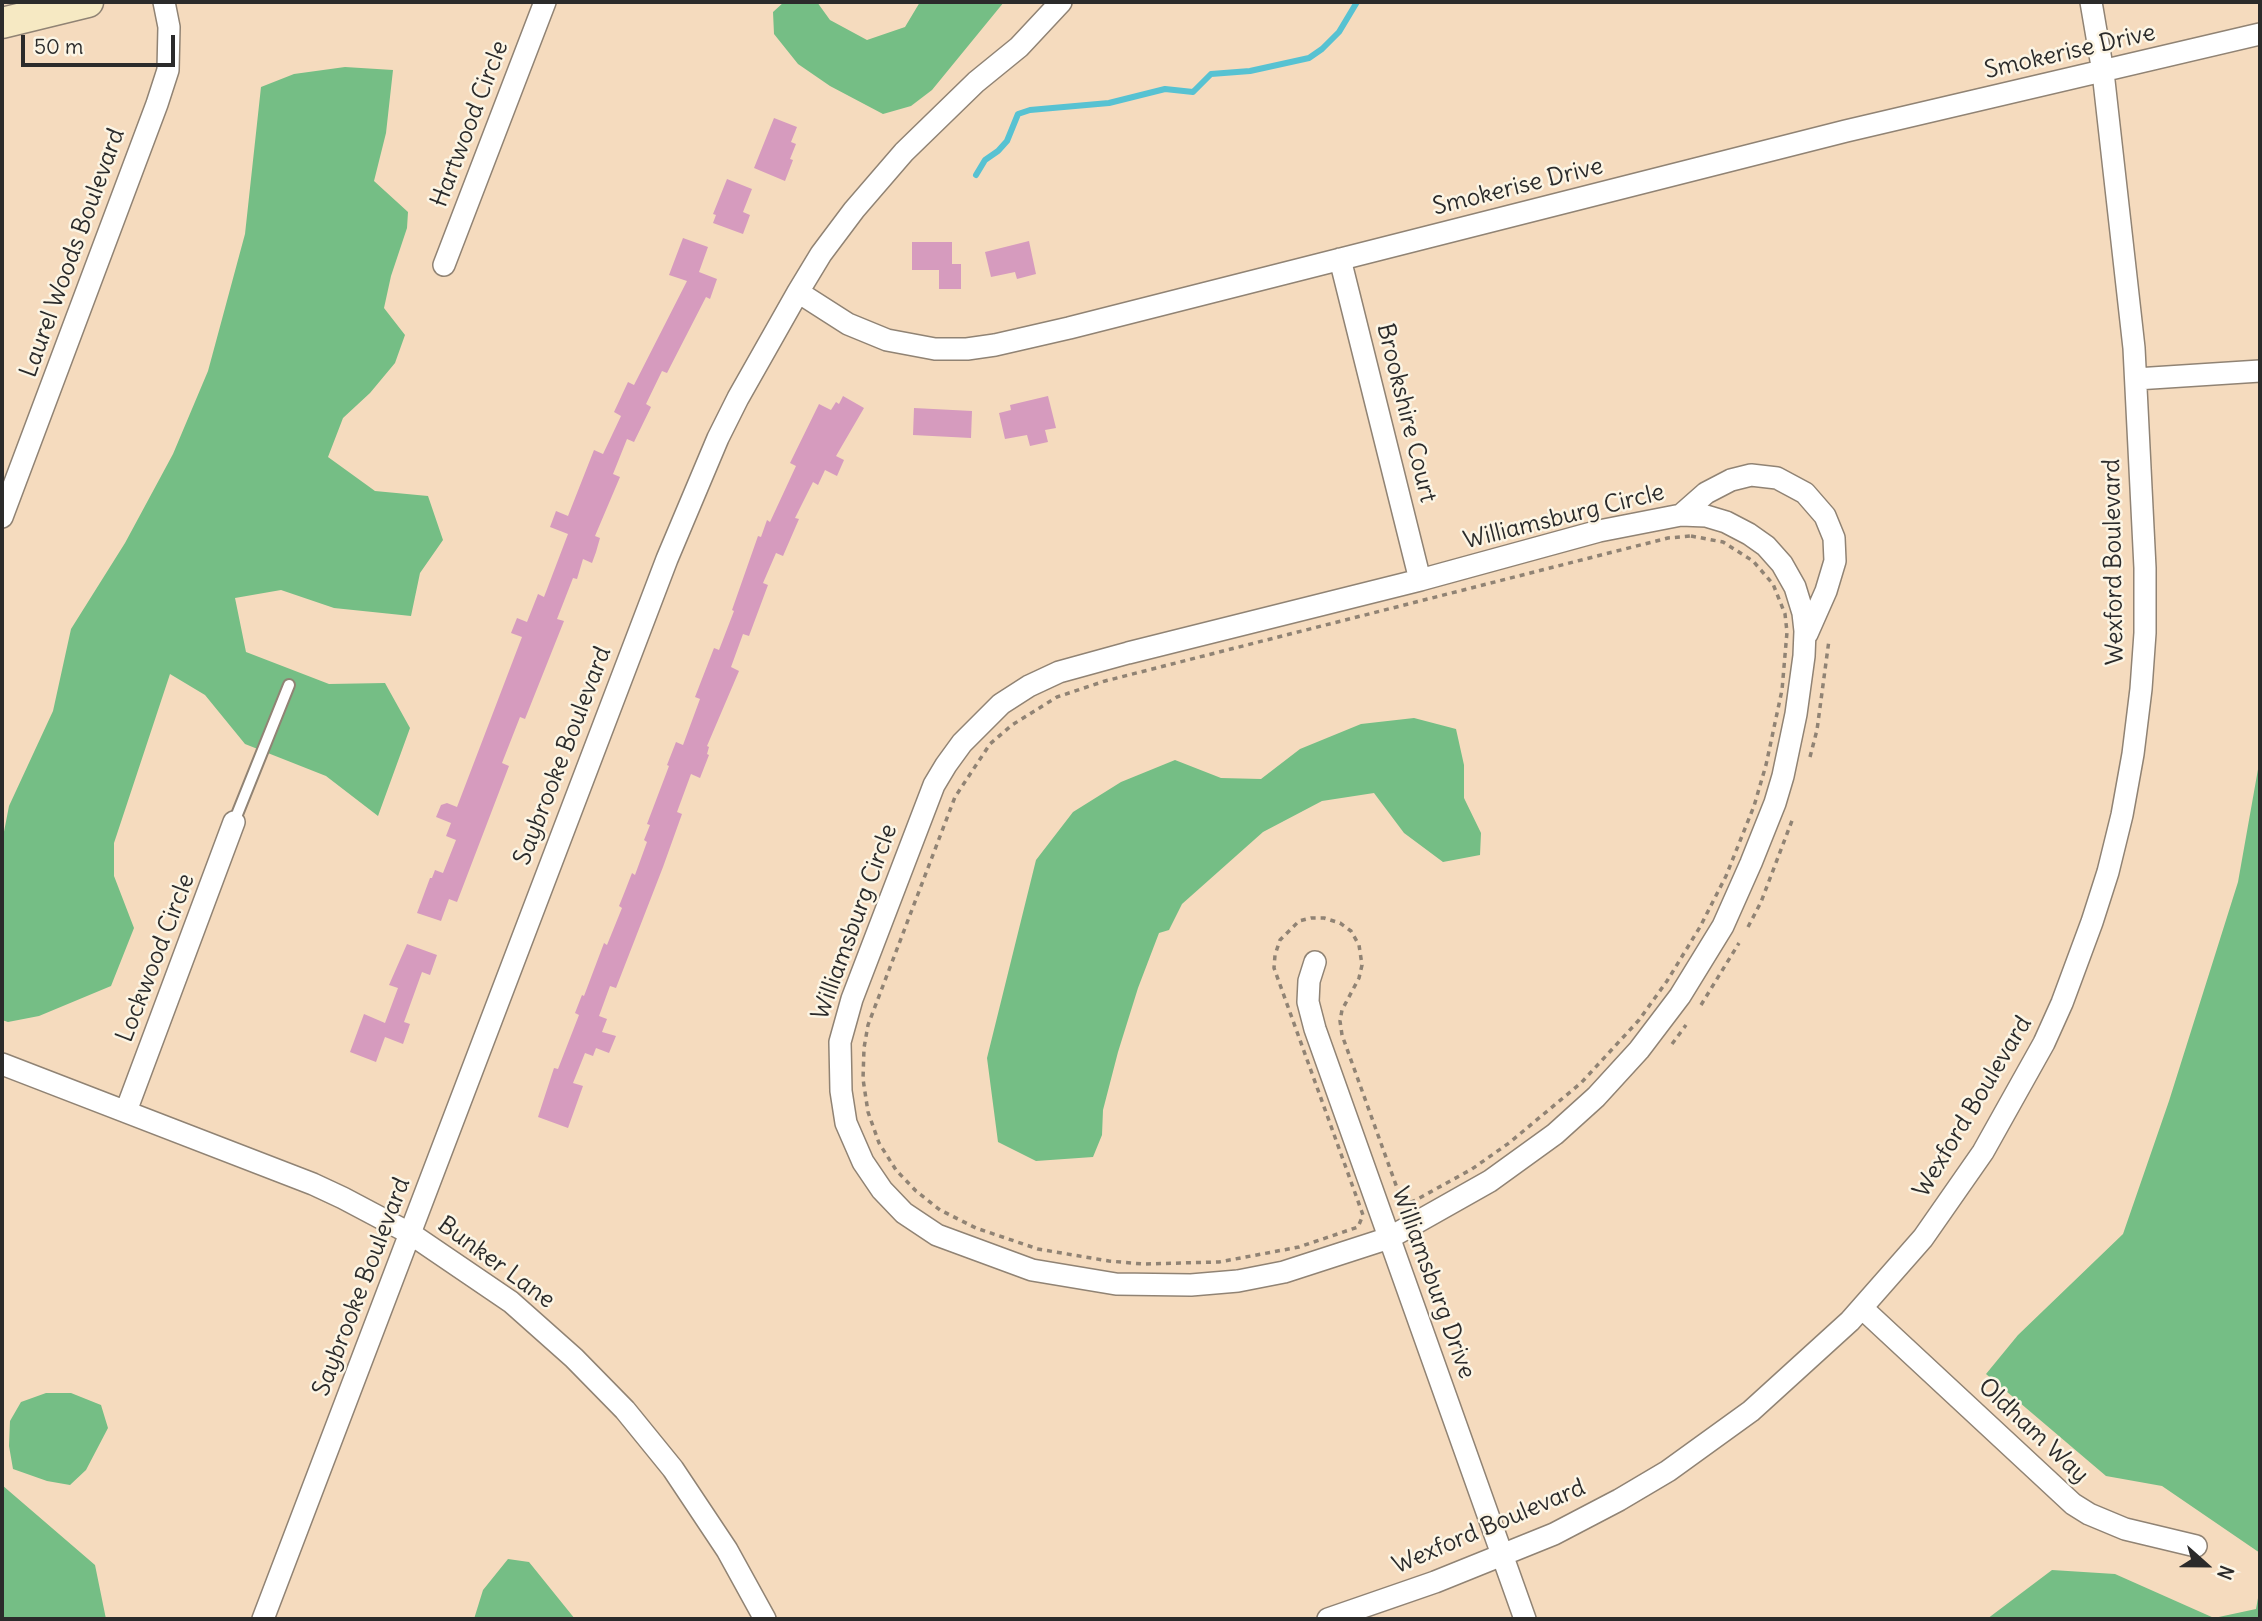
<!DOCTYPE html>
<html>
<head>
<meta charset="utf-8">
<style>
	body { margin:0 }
	#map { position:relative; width:2262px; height:1621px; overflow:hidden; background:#f5dbbe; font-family:Delius,sans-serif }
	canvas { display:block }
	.frame { position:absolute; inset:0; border:4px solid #2b2b2b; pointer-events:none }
	.north { position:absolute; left:2171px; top:1530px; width:70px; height:70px; -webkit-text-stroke:5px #fcf5e5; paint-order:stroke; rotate:111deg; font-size:19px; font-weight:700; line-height:28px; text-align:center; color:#2b2b2b }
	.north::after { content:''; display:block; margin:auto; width:24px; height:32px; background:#2b2b2b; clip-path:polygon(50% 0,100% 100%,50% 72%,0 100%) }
	.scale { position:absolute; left:21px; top:35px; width:154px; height:32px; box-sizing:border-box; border:4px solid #2b2b2b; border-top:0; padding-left:9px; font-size:21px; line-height:24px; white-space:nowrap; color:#2b2b2b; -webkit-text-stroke:5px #fcf5e5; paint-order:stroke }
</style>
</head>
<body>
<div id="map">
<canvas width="2262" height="1621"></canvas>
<div class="frame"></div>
<div class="north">N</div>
<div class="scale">50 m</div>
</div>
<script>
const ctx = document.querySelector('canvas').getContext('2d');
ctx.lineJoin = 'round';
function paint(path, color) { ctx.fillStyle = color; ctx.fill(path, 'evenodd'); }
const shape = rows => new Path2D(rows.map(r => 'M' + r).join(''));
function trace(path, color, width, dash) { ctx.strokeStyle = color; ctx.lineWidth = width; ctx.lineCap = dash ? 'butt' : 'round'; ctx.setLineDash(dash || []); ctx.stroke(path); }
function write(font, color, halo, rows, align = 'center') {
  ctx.font = font + ' Delius,sans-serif'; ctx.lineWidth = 5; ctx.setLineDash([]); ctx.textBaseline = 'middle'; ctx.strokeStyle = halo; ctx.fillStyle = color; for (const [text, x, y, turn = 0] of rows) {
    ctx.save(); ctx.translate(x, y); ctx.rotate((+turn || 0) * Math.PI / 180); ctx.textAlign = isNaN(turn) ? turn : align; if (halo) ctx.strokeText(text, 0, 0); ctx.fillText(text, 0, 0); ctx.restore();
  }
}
const forest = shape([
	[784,2,817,2,830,20,867,40,905,27,920,2,1004,2,932,90,911,106,883,114,830,86,798,64,774,34,773,12],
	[345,67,393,70,386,133,374,181,408,212,407,228,391,276,384,308,405,335,395,363,370,393,343,418,328,457,375,491,428,496,443,540,420,573,411,616,334,608,281,590,235,598,246,652,329,684,385,683,410,728,378,816,326,776,245,744,205,695,170,674,114,843,114,876,134,928,111,986,39,1016,8,1022,2,1020,2,842,9,806,53,711,71,629,125,543,173,454,208,371,245,234,261,87,294,74],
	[1414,718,1456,729,1464,765,1464,798,1481,833,1480,855,1443,862,1404,833,1374,793,1322,801,1263,832,1182,904,1169,930,1159,933,1138,988,1118,1052,1103,1110,1102,1135,1093,1157,1036,1161,998,1142,987,1058,1036,860,1073,812,1121,782,1175,760,1221,778,1261,779,1300,749,1361,724],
	[2260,758,2260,1553,2162,1486,2106,1476,1986,1374,2018,1335,2123,1234,2169,1101,2238,882],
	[46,1393,71,1393,101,1405,108,1428,86,1470,70,1485,47,1481,13,1469,9,1446,10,1421,21,1402],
	[2,1485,95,1565,106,1619,2,1619],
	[508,1559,529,1562,575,1619,474,1619,483,1590],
	[2052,1570,2115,1574,2214,1618,2256,1609,2260,1587,2260,1619,1987,1619]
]);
const stream = shape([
	[976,175,985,160,998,151,1007,141,1018,114,1030,110,1109,103,1165,89,1193,92,1211,74,1250,71,1309,58,1322,49,1339,32,1357,2]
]);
const building = shape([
	[774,118,797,127,791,142,796,144,790,159,793,160,785,181,754,168],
	[727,179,752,189,743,212,750,215,743,234,713,223,716,215,713,214],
	[683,238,708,247,699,272,717,279,710,299,706,297,667,373,662,371,646,404,651,407,634,442,627,439,613,474,620,477,595,536,600,538,596,552,592,563,583,559,577,579,573,578,557,619,564,621,525,719,520,717,502,763,509,766,457,902,449,899,441,921,417,913,430,878,432,878,435,870,443,873,456,840,446,836,451,823,436,817,441,805,447,803,457,807,522,637,511,633,517,618,527,622,538,594,544,597,568,534,550,527,556,511,568,516,594,450,603,454,621,416,614,412,628,382,634,385,687,281,669,275],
	[1029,241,1036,274,1017,279,1015,272,991,277,985,252],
	[912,242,952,242,952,264,961,264,961,289,939,289,939,270,912,270],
	[843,396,864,408,836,456,844,460,837,476,825,470,818,485,813,482,795,518,799,519,783,556,776,553,763,583,768,585,749,636,743,634,731,667,739,671,707,746,709,747,707,754,709,755,700,778,691,774,677,812,682,814,663,867,616,988,610,986,599,1016,607,1019,602,1032,616,1036,609,1053,596,1048,593,1056,585,1053,573,1083,583,1086,568,1128,538,1117,554,1068,558,1069,579,1015,575,1013,582,995,584,996,604,943,607,945,622,908,619,906,625,891,632,873,635,875,647,842,644,840,650,825,647,824,669,766,667,765,676,742,683,745,700,699,695,697,714,648,719,650,734,611,732,610,758,536,761,537,767,520,770,522,796,466,790,463,819,404,831,410,836,402,839,404],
	[1048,396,1056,428,1045,430,1048,442,1030,446,1027,435,1005,439,999,413,1011,410,1010,405],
	[914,408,972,411,971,438,913,435],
	[407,944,437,955,430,975,422,972,404,1022,410,1024,403,1044,385,1037,376,1062,350,1052,364,1014,385,1023,398,988,389,985]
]);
const path = shape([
	[1691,536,1723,542,1753,561,1773,584,1785,614,1787,632,1782,690,1766,765,1754,806,1726,876,1700,927,1667,981,1639,1020,1581,1083,1509,1143,1472,1169,1414,1201,1408,1203,1401,1199,1342,1035,1340,1021,1342,1010,1359,978,1362,965,1359,945,1351,931,1340,923,1324,918,1311,918,1299,921,1280,940,1275,955,1274,968,1363,1215,1358,1227,1299,1247,1219,1262,1143,1264,1109,1261,1038,1249,976,1228,940,1210,916,1191,896,1170,879,1143,868,1112,863,1079,864,1048,868,1025,955,797,990,744,1012,725,1057,697,1105,681,1668,538,1691,536],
	[1810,757,1817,730,1829,640],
	[1748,927,1761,902,1793,818],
	[1701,1005,1739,943],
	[1672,1044,1686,1025]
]);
const service = shape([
	[234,822,289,685]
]);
const minor = shape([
	[1340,259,1420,580],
	[444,265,545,2],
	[798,292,848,324,887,340,935,349,967,349,995,345,1069,328,1846,131,2260,34],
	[2136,379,2260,371],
	[1681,515,1706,516,1726,522,1749,534,1766,546,1782,564,1795,587,1803,613,1805,631,1804,656,1796,714,1783,776,1775,803,1751,863,1723,926,1680,996,1639,1050,1596,1097,1555,1134,1490,1181,1389,1238,1284,1272,1238,1281,1191,1285,1116,1284,1032,1270,937,1235,904,1213,882,1190,863,1162,846,1123,841,1091,840,1042,852,999,934,785,946,765,962,743,1001,704,1029,686,1059,672,1128,653,1420,580,1599,531,1681,515],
	[1681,515,1706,493,1731,480,1751,475,1777,478,1805,493,1825,516,1834,538,1835,561,1826,591,1807,634],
	[2,517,157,104,168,70,169,27,164,2],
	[1315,962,1309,981,1308,1002,1315,1029,1525,1619],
	[2,1064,313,1184,343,1198,411,1234,511,1302,574,1358,625,1410,673,1469,727,1550,765,1619],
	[126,1111,234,822],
	[1862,1308,2073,1504,2089,1514,2125,1529,2196,1546],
	[263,1619,667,559,718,438,738,398,798,292,821,254,854,210,904,152,976,82,1019,47,1061,2],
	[1328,1619,1435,1582,1554,1534,1619,1500,1668,1471,1751,1411,1850,1321,1923,1238,1983,1152,2044,1043,2062,1003,2092,922,2108,872,2122,815,2133,754,2141,689,2145,633,2145,568,2134,348,2103,72,2091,2]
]);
const secondary = shape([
	[2,23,88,2]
]);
const streetNames = [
	["Smokerise Drive",2070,52,-13],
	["Hartwood Circle",470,124,-69],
	["Smokerise Drive",1518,187,-14],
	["Laurel Woods Boulevard",73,253,-70],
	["Brookshire Court",1406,413,76],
	["Williamsburg Circle",1564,517,-14],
	["Wexford Boulevard",2114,562,-91],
	["Saybrooke Boulevard",563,756,-69],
	["Williamsburg Circle",855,922,-70],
	["Lockwood Circle",156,958,-69],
	["Wexford Boulevard",1973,1107,-59],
	["Bunker Lane",496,1263,36],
	["Williamsburg Drive",1433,1283,70],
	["Saybrooke Boulevard",362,1287,-69],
	["Oldham Way",2033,1431,43],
	["Wexford Boulevard",1489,1527,-23]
];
paint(forest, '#75be85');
trace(stream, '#57c2d2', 6);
paint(building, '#d69bbe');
trace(service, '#908374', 14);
trace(minor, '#908374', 24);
trace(secondary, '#908374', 33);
trace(path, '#908374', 3.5, [5, 5]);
trace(service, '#fff', 10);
trace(minor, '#fff', 21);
trace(secondary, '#f6e9c3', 30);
write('24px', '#2b2b2b', '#fcf5e5', streetNames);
</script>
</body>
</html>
